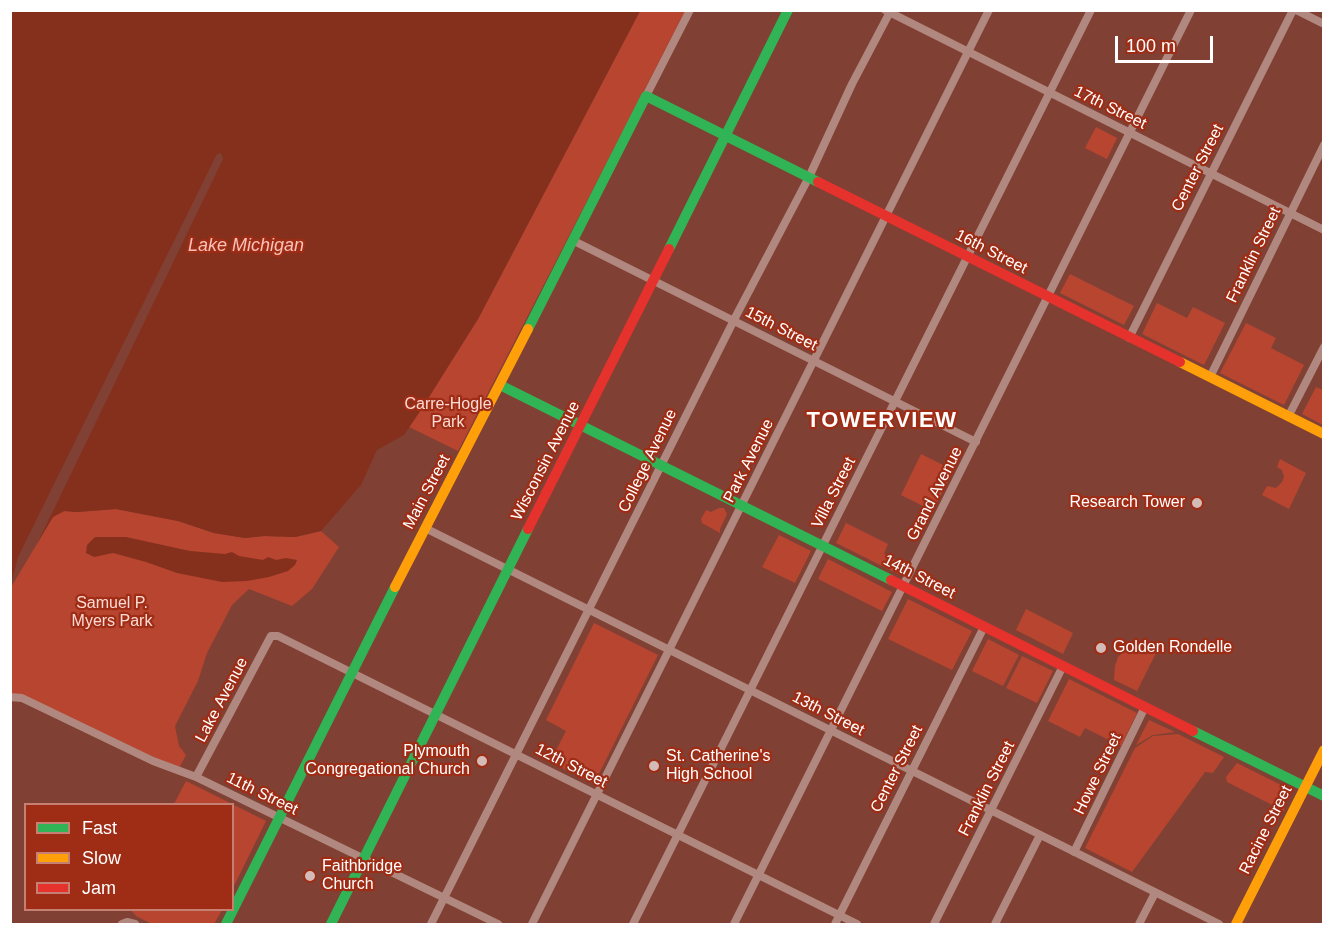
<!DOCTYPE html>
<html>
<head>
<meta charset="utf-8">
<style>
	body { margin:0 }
	#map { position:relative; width:1334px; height:935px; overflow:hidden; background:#804134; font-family:Arial,sans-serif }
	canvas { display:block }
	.frame { position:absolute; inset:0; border:12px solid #fff; pointer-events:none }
	.legend { position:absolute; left:24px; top:803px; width:210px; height:108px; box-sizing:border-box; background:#9f2c15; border:2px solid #c58073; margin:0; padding:8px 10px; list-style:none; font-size:18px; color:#fff }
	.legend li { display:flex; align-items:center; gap:12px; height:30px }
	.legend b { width:30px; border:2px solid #c58073 }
	.scale { position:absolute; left:1115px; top:36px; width:98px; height:27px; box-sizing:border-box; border:3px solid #fff; border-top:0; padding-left:8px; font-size:18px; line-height:21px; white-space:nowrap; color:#fff; -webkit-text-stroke:4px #9f2c15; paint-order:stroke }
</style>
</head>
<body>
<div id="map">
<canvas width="1334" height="935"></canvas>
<div class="frame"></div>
<ul class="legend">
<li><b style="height:8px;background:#30b455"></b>Fast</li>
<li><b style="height:8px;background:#ff9f0a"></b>Slow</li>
<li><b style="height:8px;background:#e5322d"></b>Jam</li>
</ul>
<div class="scale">100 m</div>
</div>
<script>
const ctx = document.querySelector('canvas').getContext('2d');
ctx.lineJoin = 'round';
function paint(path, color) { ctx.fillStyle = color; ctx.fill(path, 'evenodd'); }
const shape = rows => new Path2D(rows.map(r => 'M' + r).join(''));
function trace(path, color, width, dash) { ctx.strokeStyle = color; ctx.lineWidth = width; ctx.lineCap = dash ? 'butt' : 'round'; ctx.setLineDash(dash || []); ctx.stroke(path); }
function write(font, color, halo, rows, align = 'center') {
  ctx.font = font + ' Arial,sans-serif'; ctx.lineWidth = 4.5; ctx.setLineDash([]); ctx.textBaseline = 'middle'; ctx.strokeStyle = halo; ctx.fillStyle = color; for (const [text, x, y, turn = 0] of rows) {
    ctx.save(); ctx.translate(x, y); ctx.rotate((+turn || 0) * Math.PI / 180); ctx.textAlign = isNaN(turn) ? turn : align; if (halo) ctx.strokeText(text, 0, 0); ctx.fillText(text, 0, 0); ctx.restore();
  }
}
const green = shape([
	[640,11,685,11,458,451,409,427,478,319],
	[1096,127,1117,138,1107,159,1085,148],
	[1070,274,1134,306,1124,325,1060,293],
	[1157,303,1187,318,1193,307,1225,323,1204,365,1142,334],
	[1246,323,1276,338,1271,348,1304,365,1284,405,1220,373],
	[1316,387,1323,390,1323,425,1302,414],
	[921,454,953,470,933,511,901,495],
	[1280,459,1306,473,1289,509,1262,495,1267,486,1276,488,1282,482,1284,477,1282,470,1277,467],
	[719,508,724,508,727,514,720,529,720,533,702,523,701,519,706,510,711,512],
	[116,509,178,521,214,533,245,538,264,536,295,537,321,531,339,547,312,589,292,606,249,589,232,605,207,653,198,681,175,726,179,746,186,755,178,770,11,697,10,586,23,560,38,542,53,517,64,511,77,512],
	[846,523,888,544,884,554,905,565,900,575,836,543],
	[779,535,811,551,795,583,762,567],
	[828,559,892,592,882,611,818,579],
	[908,599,972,631,952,670,888,639],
	[1026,609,1073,633,1063,654,1016,630],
	[594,623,658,655,594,784,550,762,566,731,546,720],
	[988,639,1019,655,1003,686,972,671],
	[1141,646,1157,651,1137,691,1114,680,1115,666,1118,657,1125,650],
	[1022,656,1053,671,1037,703,1006,688],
	[1069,679,1137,713,1121,746,1085,728,1080,737,1048,721],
	[1149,720,1175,732,1153,735,1136,745],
	[1178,734,1224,757,1213,773,1205,772,1132,872,1085,848,1135,748,1153,736],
	[1237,763,1281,785,1286,798,1284,811,1227,782,1226,777],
	[186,781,266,821,233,888,232,804,174,804],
	[131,910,222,910,214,924,152,924,136,916]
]);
const water = shape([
	[11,11,640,11,478,319,421,410,404,435,377,450,361,485,321,531,295,537,264,536,245,538,214,533,178,521,116,509,77,512,64,511,53,517,38,542,23,560,11,586],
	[95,537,126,537,190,551,225,554,232,552,239,556,263,560,268,557,276,560,286,558,297,560,295,565,288,571,269,577,247,581,222,582,177,573,146,562,113,553,94,557,86,553,87,545]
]);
const pier = shape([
	[221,153,223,159,38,542,10,589,18,557,217,154]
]);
const street = shape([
	[885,10,1324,230],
	[1296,10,1324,24],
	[646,96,690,10],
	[574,241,976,442],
	[1129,338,1293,10],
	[1210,377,1324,145],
	[1288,417,1324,347],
	[425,528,1219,924],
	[10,697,22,698,153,761,196,777,498,924],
	[196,777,271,636,278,636,857,924],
	[1074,852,1145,707],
	[122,924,127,922,135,924],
	[431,924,737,314,809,177,852,84,891,10],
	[532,924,989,10],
	[633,924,1091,10],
	[734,924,1191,10],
	[835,924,984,627],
	[934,924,1063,666],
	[995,924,1040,835],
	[1139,924,1155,893]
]);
const fast = shape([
	[669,249,788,10],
	[528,329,646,96,818,182],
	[500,385,891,580],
	[1193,731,1324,796],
	[226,924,395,587],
	[331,924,528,529]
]);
const slow = shape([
	[1180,362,1324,434],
	[395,587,528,329],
	[1236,924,1324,750]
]);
const jam = shape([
	[818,182,1180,362],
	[528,529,669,249],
	[891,580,1193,731]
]);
const markers = [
	[1197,503,6,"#d3bcb8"],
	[1101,648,6,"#d3bcb8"],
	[482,761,6,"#d3bcb8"],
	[654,766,6,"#d3bcb8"],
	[310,876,6,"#d3bcb8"]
];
const streetNames = [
	["17th Street",1110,108,26],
	["Center Street",1198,168,-63],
	["16th Street",991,252,27],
	["Franklin Street",1254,255,-64],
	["15th Street",781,329,27],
	["Wisconsin Avenue",546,461,-63],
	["College Avenue",648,461,-64],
	["Park Avenue",749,461,-63],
	["Main Street",427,492,-62],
	["Villa Street",834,493,-63],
	["Grand Avenue",935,494,-63],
	["14th Street",919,577,27],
	["Lake Avenue",222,700,-62],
	["13th Street",828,714,27],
	["12th Street",571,766,27],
	["Center Street",897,769,-63],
	["Howe Street",1098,774,-64],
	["Franklin Street",987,789,-63],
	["11th Street",262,794,26],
	["Racine Street",1266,830,-63]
];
const parkNames = [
	["Carre-Hogle",448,405],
	["Park",448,423],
	["Samuel P.",112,604],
	["Myers Park",112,622]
];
const poiNames = [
	["Research Tower",1185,503,"right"],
	["Golden Rondelle",1113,648],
	["Plymouth",470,752,"right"],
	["Congregational Church",470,770,"right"],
	["St. Catherine's",666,757],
	["High School",666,775],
	["Faithbridge",322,867],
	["Church",322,885]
];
const waterNames = [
	["Lake Michigan",246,246]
];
const districtNames = [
	["TOWERVIEW",882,421]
];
paint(green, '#b74530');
paint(water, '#85301d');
paint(pier, '#804134');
trace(street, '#b0887f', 8);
trace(fast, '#30b455', 10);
trace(slow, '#ff9f0a', 10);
trace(jam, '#e5322d', 10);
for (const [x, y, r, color] of markers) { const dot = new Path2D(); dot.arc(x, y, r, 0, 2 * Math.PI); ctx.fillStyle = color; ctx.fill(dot); trace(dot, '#9f2c15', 2); }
write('16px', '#fff', '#9f2c15', streetNames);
write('16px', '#fddbd5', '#9f2c15', parkNames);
write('16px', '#fff', '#9f2c15', poiNames, 'left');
write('italic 18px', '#fac3ba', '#9f2c15', waterNames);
ctx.letterSpacing = '1.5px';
write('bold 22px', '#fff', '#9f2c15', districtNames);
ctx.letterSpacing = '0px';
</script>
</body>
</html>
